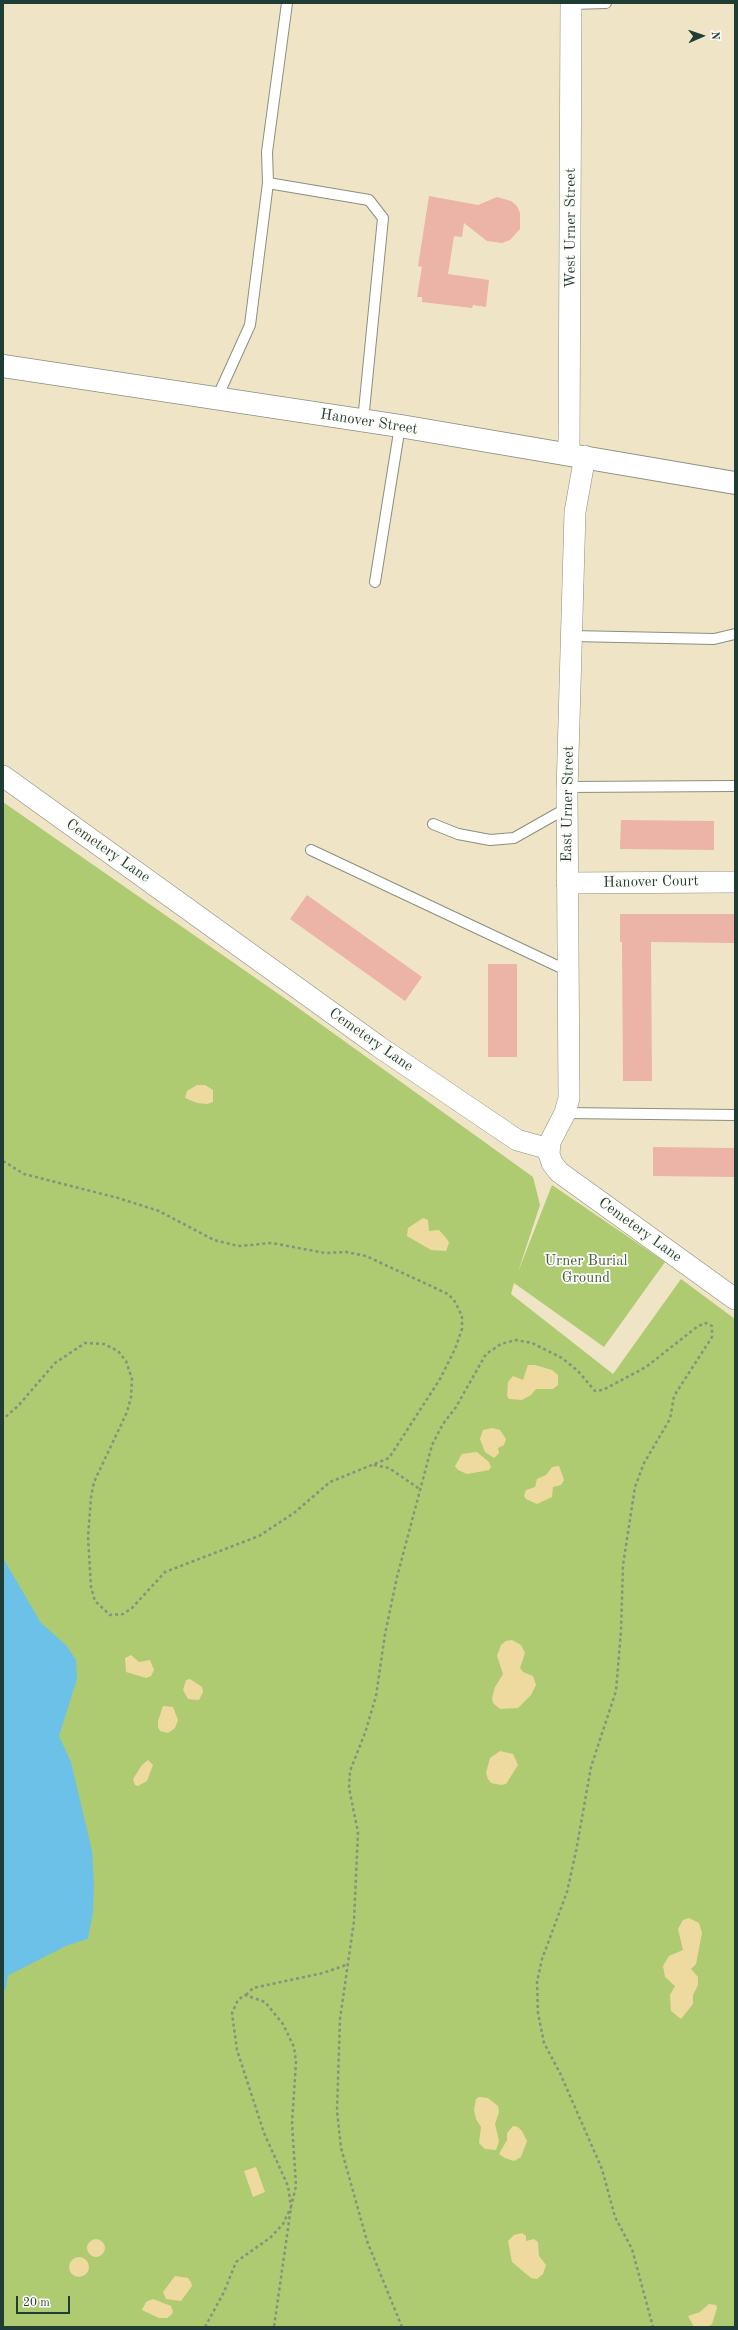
<!DOCTYPE html>
<html>
<head>
<meta charset="utf-8">
<style>
	body { margin:0 }
	#map { position:relative; width:738px; height:2330px; overflow:hidden; background:#f0e4c7; font-family:"Old Standard TT",serif }
	canvas { display:block }
	.frame { position:absolute; inset:0; border:4px solid #1f3d34; pointer-events:none }
	.north { position:absolute; left:682px; top:16px; width:40px; height:40px; -webkit-text-stroke:3px #fdfcf7; paint-order:stroke; rotate:88deg; font-size:11px; font-weight:700; line-height:16px; text-align:center; color:#1f3d34 }
	.north::after { content:''; display:block; margin:auto; width:14px; height:18px; background:#1f3d34; clip-path:polygon(50% 0,100% 100%,50% 72%,0 100%) }
	.scale { position:absolute; left:16px; top:2296px; width:54px; height:18px; box-sizing:border-box; border:2px solid #1f3d34; border-top:0; padding-left:5px; font-size:12px; line-height:14px; white-space:nowrap; color:#1f3d34; -webkit-text-stroke:3px #fdfcf7; paint-order:stroke }
</style>
</head>
<body>
<div id="map">
<canvas width="738" height="2330"></canvas>
<div class="frame"></div>
<div class="north">N</div>
<div class="scale">20 m</div>
</div>
<script>
const ctx = document.querySelector('canvas').getContext('2d');
ctx.lineJoin = 'round';
function paint(path, color) { ctx.fillStyle = color; ctx.fill(path, 'evenodd'); }
const shape = rows => new Path2D(rows.map(r => 'M' + r).join(''));
function trace(path, color, width, dash) { ctx.strokeStyle = color; ctx.lineWidth = width; ctx.lineCap = dash ? 'butt' : 'round'; ctx.setLineDash(dash || []); ctx.stroke(path); }
function write(font, color, halo, rows, align = 'center') {
  ctx.font = font + ' "Old Standard TT",serif'; ctx.lineWidth = 3.5; ctx.setLineDash([]); ctx.textBaseline = 'middle'; ctx.strokeStyle = halo; ctx.fillStyle = color; for (const [text, x, y, turn = 0] of rows) {
    ctx.save(); ctx.translate(x, y); ctx.rotate((+turn || 0) * Math.PI / 180); ctx.textAlign = isNaN(turn) ? turn : align; if (halo) ctx.strokeText(text, 0, 0); ctx.fillText(text, 0, 0); ctx.restore();
  }
}
const green = shape([
	[3,802,290,1002,533,1177,540,1205,518,1272,552,1185,665,1262,604,1347,514,1283,511,1294,613,1374,681,1279,735,1319,735,2327,3,2327]
]);
const sand = shape([
	[205,1085,213,1090,213,1102,207,1104,197,1103,185,1098,187,1091,197,1085],
	[423,1218,428,1220,429,1231,439,1230,447,1239,449,1243,446,1251,431,1250,407,1236,408,1228],
	[528,1365,535,1365,552,1370,558,1375,558,1385,553,1389,536,1389,531,1395,522,1400,509,1399,507,1396,508,1382,513,1376,523,1380],
	[492,1428,500,1430,506,1439,504,1445,498,1448,499,1453,494,1458,485,1452,480,1439,483,1430],
	[477,1452,489,1462,491,1467,489,1470,467,1474,458,1470,455,1466,462,1454],
	[559,1466,564,1480,561,1485,553,1487,552,1497,537,1504,526,1499,524,1496,526,1490,535,1487,537,1479,546,1475,552,1467],
	[512,1640,521,1645,525,1653,520,1668,523,1672,533,1676,536,1685,531,1695,518,1708,500,1709,493,1703,492,1698,495,1687,503,1674,497,1656,501,1645,506,1641],
	[131,1655,139,1662,150,1660,154,1670,151,1676,146,1678,126,1672,125,1658],
	[190,1679,202,1687,203,1692,199,1700,188,1699,183,1690,186,1680],
	[163,1706,173,1707,178,1720,175,1728,168,1733,160,1731,158,1727,158,1721],
	[500,1751,513,1754,518,1765,506,1784,501,1785,491,1783,488,1779,486,1773,490,1758],
	[148,1760,153,1765,147,1781,138,1786,135,1785,133,1779,142,1765],
	[689,1918,699,1923,702,1933,696,1964,691,1969,698,1977,698,1985,693,1995,693,2004,681,2019,671,2011,670,1995,675,1986,665,1977,663,1966,669,1956,683,1950,678,1929,683,1920],
	[479,2097,488,2098,498,2106,499,2112,495,2124,499,2141,496,2150,485,2149,479,2143,481,2127,476,2119,474,2110,476,2099],
	[513,2126,518,2127,522,2131,527,2141,521,2157,514,2161,505,2158,499,2154,507,2140,507,2133],
	[256,2167,265,2192,253,2197,244,2171],
	[522,2233,526,2236,526,2241,534,2239,538,2242,539,2256,546,2265,543,2274,537,2279,531,2278,512,2262,508,2241,514,2235],
	'87 2248a9 9 0 1 1 18 0a9 9 0 1 1-18 0Z',
	'69 2267a10 10 0 1 1 20 0a10 10 0 1 1-20 0Z',
	[175,2276,188,2278,191,2282,192,2286,181,2301,166,2299,163,2292],
	[153,2299,171,2306,173,2312,171,2315,167,2318,159,2318,142,2310,146,2302],
	[709,2304,716,2305,717,2308,712,2324,708,2327,694,2327,688,2316,700,2312]
]);
const water = shape([
	[3,1558,41,1623,66,1645,76,1660,77,1679,59,1736,71,1762,92,1851,94,1884,93,1912,88,1939,68,1945,3,1978]
]);
const stream = shape([
	[3,1988,6,1971]
]);
const building = shape([
	[429,196,478,205,497,197,511,201,517,206,520,213,520,229,510,240,502,243,487,241,464,223,462,237,454,236,448,274,489,280,486,307,473,305,472,308,422,302,422,297,417,297,422,267,418,266],
	[621,820,714,821,714,850,620,849],
	[307,895,422,977,405,1001,290,919],
	[620,914,735,914,735,943,651,942,652,1081,623,1081,622,942,620,942],
	[488,964,517,964,517,1057,488,1057],
	[653,1147,735,1148,735,1177,653,1176]
]);
const path = shape([
	[3,1161,24,1174,118,1198,159,1211,214,1240,238,1246,272,1243,325,1253,346,1252,366,1256,448,1294,454,1300,462,1316,462,1329,455,1349,440,1379,389,1458,330,1482,294,1513,259,1536,165,1572,132,1608,123,1614,110,1615,95,1601,91,1587,88,1537,91,1497,94,1482,127,1412,131,1397,132,1379,126,1361,118,1351,104,1344,85,1343,55,1363,18,1406,3,1419],
	[374,1465,389,1468,421,1490],
	[246,1995,253,1988,323,1973,346,1965],
	[205,2327,224,2292,236,2262,271,2237,283,2224,291,2207,288,2186,264,2133,237,2050,232,2013,238,2000,245,1995,265,2002,283,2024,294,2047,296,2062,292,2123,296,2186,291,2207,274,2327],
	[402,2327,367,2241,341,2148,337,2111,340,2019,354,1921,358,1832,349,1788,350,1771,365,1733,376,1696,385,1634,397,1577,432,1445,443,1424,456,1407,486,1354,501,1344,516,1340,532,1343,562,1358,578,1371,595,1391,603,1390,646,1367,698,1326,706,1323,712,1326,712,1337,674,1396,670,1419,644,1463,635,1487,623,1565,621,1631,616,1691,591,1767,576,1851,567,1892,542,1959,537,1982,538,2013,544,2043,560,2073,602,2169,615,2217,632,2249,653,2327]
]);
const lane = shape([
	[571,4,606,3],
	[268,183,267,152,287,3],
	[217,398,250,325,268,183,369,200,383,218,363,421],
	[375,582,400,426],
	[572,636,714,639,735,634],
	[567,787,735,786],
	[433,824,458,834,490,840,514,838,567,808],
	[311,850,568,971],
	[565,1113,735,1115]
]);
const street = shape([
	[569,453,571,3],
	[585,456,575,512,567,791,569,1098,565,1113,550,1142,549,1154,552,1163,559,1172,735,1299],
	[3,776,378,1046,517,1140,549,1149],
	[567,883,735,882]
]);
const secondary = shape([
	[3,366,400,426,735,483]
]);
const streetNames = [
	["West Urner Street",571,228,-90],
	["Hanover Street",369,422,9],
	["East Urner Street",568,804,-89],
	["Cemetery Lane",108,851,35],
	["Hanover Court",651,882,-1],
	["Cemetery Lane",371,1040,35],
	["Cemetery Lane",640,1230,36]
];
const parkNames = [
	["Urner Burial",586,1261],
	["Ground",586,1278]
];
paint(green, '#aecb72');
paint(sand, '#eeda9e');
paint(water, '#6cc1e9');
trace(stream, '#6cc1e9', 5.5);
paint(building, '#ecb3a7');
trace(lane, '#88907e', 12);
trace(street, '#88907e', 22);
trace(secondary, '#88907e', 24);
trace(path, '#88907e', 2.5, [3, 3]);
trace(lane, '#fff', 10);
trace(street, '#fff', 21);
trace(secondary, '#fff', 22);
write('15px', '#1f3d34', '#fdfcf7', streetNames);
write('15px', '#436044', '#fdfcf7', parkNames);
</script>
</body>
</html>
